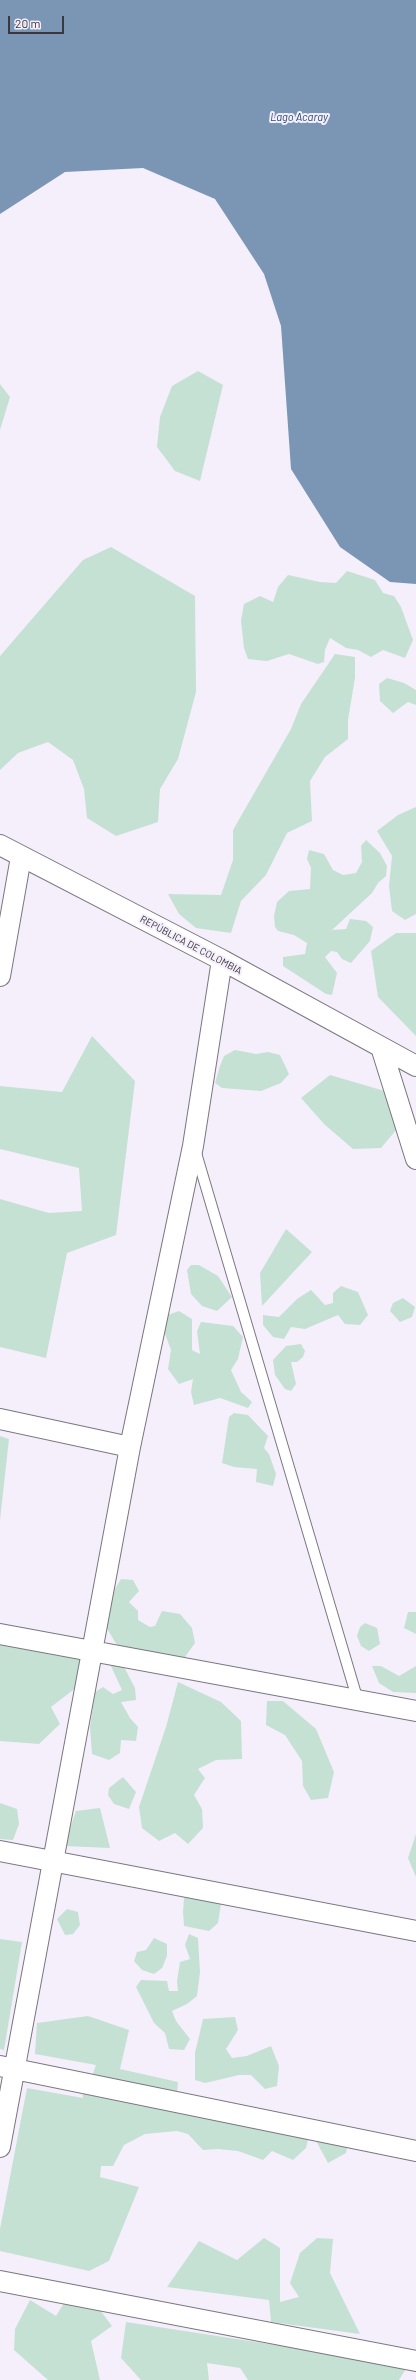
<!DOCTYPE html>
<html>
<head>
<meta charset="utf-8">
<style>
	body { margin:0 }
	#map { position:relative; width:416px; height:2380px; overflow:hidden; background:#f5effb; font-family:Barlow,sans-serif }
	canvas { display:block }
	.scale { position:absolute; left:8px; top:16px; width:56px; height:18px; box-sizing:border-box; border:2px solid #3b383d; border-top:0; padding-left:5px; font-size:12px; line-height:14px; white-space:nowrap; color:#3b383d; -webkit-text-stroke:3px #f5effb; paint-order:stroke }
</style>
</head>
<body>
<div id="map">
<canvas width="416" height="2380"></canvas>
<div class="scale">20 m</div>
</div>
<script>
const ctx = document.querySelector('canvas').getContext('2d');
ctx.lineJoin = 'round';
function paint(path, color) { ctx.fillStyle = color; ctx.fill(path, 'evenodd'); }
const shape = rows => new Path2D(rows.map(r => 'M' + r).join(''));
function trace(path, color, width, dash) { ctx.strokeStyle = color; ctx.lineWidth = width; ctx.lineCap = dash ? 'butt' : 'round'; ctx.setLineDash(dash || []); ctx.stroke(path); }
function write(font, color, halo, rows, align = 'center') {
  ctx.font = font + ' Barlow,sans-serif'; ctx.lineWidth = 4; ctx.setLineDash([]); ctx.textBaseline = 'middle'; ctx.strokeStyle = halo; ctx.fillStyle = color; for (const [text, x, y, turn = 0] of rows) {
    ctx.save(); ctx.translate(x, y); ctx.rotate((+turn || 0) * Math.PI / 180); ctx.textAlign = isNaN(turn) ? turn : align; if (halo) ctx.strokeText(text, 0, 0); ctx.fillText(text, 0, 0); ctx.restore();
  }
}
const green = shape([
	[198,371,223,385,200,481,175,471,157,447,160,417,172,386],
	[0,384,10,397,0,430],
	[111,547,195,596,196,692,178,759,160,789,158,822,116,836,87,818,84,789,73,760,48,742,18,753,0,770,0,656,83,560],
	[347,571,375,580,383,593,394,596,401,607,413,640,405,658,383,650,371,657,358,650,346,648,330,638,325,650,324,662,318,664,289,654,267,661,248,659,244,648,241,621,244,604,260,596,273,602,278,587,288,575,320,582,336,583],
	[335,654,355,657,355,678,348,720,348,739,325,757,310,781,312,821,287,833,266,875,241,901,231,933,196,928,179,914,168,894,221,895,233,860,233,830,291,729,301,704],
	[387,678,404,683,416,690,416,705,408,702,393,713,380,701,379,684],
	[416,807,416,914,405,920,392,911,389,886,392,856,377,831,398,815],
	[366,840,380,853,387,866,386,876,378,883,372,893,332,930,346,929,350,919,366,921,373,927,370,941,351,963,342,959,337,952,331,951,325,957,337,973,332,995,326,994,283,966,283,957,305,954,307,943,294,935,278,931,275,927,274,916,277,902,289,891,310,889,311,868,307,859,309,850,324,854,333,870,343,875,356,873,362,862,361,846],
	[396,933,416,933,416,1036,378,997,371,951],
	[92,1036,135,1081,116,1235,67,1253,46,1358,0,1347,0,1199,49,1213,82,1211,79,1168,0,1149,0,1086,62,1092],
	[235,1050,256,1054,268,1052,280,1055,289,1074,281,1083,261,1091,222,1088,215,1083,220,1066,224,1056],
	[330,1075,388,1092,397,1129,381,1148,353,1149,324,1124,301,1098],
	[286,1229,312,1252,262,1306,260,1273],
	[191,1265,199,1265,218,1276,232,1297,217,1311,202,1306,191,1294,187,1270],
	[341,1286,358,1292,368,1315,360,1325,345,1324,338,1315,305,1329,291,1327,284,1339,273,1337,263,1325,263,1315,279,1317,297,1299,311,1290,325,1305,333,1303,333,1293],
	[403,1298,415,1307,412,1317,400,1322,390,1311,393,1303],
	[179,1311,192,1319,192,1350,200,1354,197,1331,201,1322,233,1326,243,1337,238,1359,231,1370,241,1392,252,1402,248,1408,220,1398,194,1405,191,1392,193,1379,179,1384,168,1369,171,1350,162,1326,165,1316],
	[301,1344,305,1351,303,1357,297,1362,291,1362,296,1384,291,1391,285,1389,275,1375,273,1360,286,1346],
	[234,1413,248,1415,268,1436,264,1448,269,1454,276,1474,273,1486,256,1482,257,1469,234,1467,222,1463,229,1417],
	[0,1436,9,1439,0,1520],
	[121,1579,133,1580,139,1591,129,1602,138,1611,138,1620,150,1627,155,1626,162,1611,180,1614,192,1628,195,1643,180,1664,118,1647,106,1627,110,1597],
	[408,1612,416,1612,416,1634,404,1628],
	[365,1623,377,1628,380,1644,369,1651,361,1646,357,1636,360,1627],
	[0,1641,85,1658,81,1684,51,1707,60,1724,39,1744,0,1741],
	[121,1661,135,1688,136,1700,121,1702,130,1718,138,1727,136,1741,121,1740,120,1753,109,1760,92,1754,90,1727,95,1692,103,1687,113,1694,122,1690,109,1662],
	[372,1666,381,1666,399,1676,416,1666,416,1693,393,1692,379,1683],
	[178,1682,221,1702,241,1721,242,1759,216,1760,198,1769,205,1778,194,1795,202,1809,203,1828,188,1844,175,1833,159,1841,142,1828,139,1807,166,1727],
	[267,1701,283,1701,316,1729,334,1772,328,1798,311,1800,303,1786,302,1761,285,1735,266,1725],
	[123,1777,136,1792,129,1809,114,1804,108,1795,109,1788],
	[0,1803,17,1809,19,1824,13,1840,0,1839],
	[100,1808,110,1848,64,1846,76,1811],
	[416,1834,416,1877,408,1858],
	[205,1879,215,1884,221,1904,218,1923,209,1931,184,1926,183,1912,184,1898],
	[67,1909,78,1912,80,1925,73,1934,65,1935,57,1919],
	[189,1934,198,1938,200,1972,197,1996,187,2004,172,2011,176,2021,190,2039,184,2050,169,2049,165,2033,154,2023,136,1987,141,1980,167,1981,169,1991,178,1991,177,1981,180,1962,190,1959,185,1945],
	[154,1938,167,1944,167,1956,162,1968,154,1974,142,1970,134,1961,137,1952,146,1950],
	[0,1939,22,1942,4,2050,0,2049],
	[88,2016,129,2030,120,2069,178,2082,177,2093,301,2119,308,2140,306,2148,293,2160,272,2151,263,2160,238,2151,218,2149,203,2150,188,2134,177,2131,145,2134,124,2145,113,2166,101,2166,100,2177,139,2187,109,2261,89,2271,0,2251,0,2229,27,2088,83,2098,82,2090,92,2076,96,2065,35,2054,37,2023],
	[235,2017,238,2030,226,2049,232,2058,247,2056,271,2046,279,2066,277,2086,265,2089,251,2075,239,2075,205,2083,195,2080,195,2053,203,2019],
	[315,2139,348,2144,346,2153,328,2163],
	[264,2238,280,2248,280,2302,299,2297,290,2283,300,2253,317,2238,333,2239,330,2273,360,2334,271,2322,269,2300,167,2287,199,2241,237,2260],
	[30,2300,56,2316,64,2303,100,2310,112,2326,91,2341,100,2380,48,2380,14,2350,15,2329],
	[126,2322,334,2354,407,2367,399,2380,248,2380,240,2368,207,2363,209,2380,141,2380,121,2358]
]);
const water = shape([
	[0,0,416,0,416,584,390,582,340,547,291,469,281,326,264,274,215,199,143,168,65,172,0,214]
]);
const service = shape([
	[196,1153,358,1701]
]);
const minor = shape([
	[0,845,222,960,416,1066],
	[0,976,21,857],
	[381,1047,416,1159],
	[0,1419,130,1447],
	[0,1634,416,1711],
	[0,1851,416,1931],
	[0,2066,416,2151],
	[0,2147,130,1447,193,1146,222,960],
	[0,2281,416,2361]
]);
const streetNames = [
	["REPÚBLICA DE COLOMBIA",191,945,28]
];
const waterNames = [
	["Lago Acaray",299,117]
];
paint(green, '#c5e1d3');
paint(water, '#7b96b5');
trace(service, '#7b7680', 12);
trace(minor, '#7b7680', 22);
trace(service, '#fff', 10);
trace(minor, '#fff', 20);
write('10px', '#3b383d', '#f5effb', streetNames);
write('italic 11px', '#1f4771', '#f5effb', waterNames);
</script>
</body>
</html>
